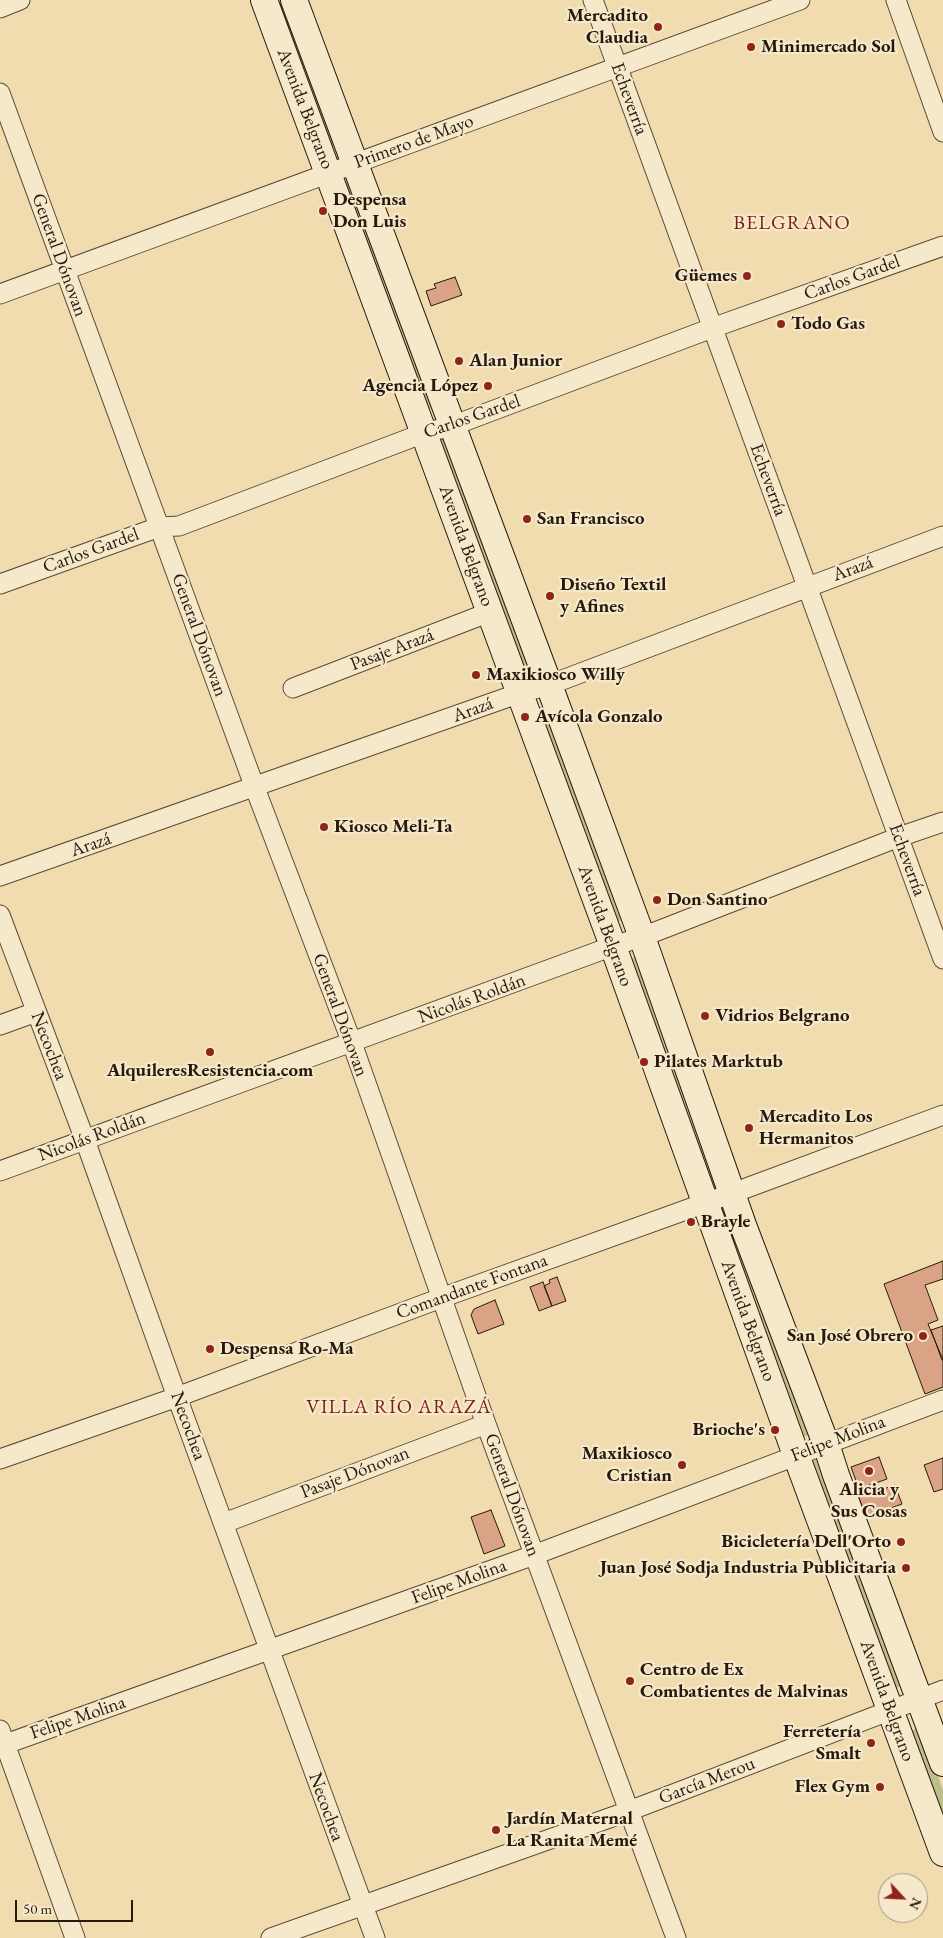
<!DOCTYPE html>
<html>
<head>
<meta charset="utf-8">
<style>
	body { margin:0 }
	#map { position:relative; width:943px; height:1938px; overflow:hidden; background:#f1dcaf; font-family:"EB Garamond",serif }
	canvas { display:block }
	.north { position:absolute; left:878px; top:1873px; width:50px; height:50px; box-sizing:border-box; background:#f6e8cb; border:1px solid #a3967f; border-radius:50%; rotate:115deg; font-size:14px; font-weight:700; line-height:20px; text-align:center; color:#271a0c }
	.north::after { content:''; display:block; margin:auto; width:18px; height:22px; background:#8f2418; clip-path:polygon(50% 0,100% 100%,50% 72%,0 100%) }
	.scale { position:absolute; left:15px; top:1900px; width:118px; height:22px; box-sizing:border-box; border:2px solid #271a0c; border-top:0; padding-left:6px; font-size:15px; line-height:18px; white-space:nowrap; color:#271a0c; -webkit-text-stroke:4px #f6e8cb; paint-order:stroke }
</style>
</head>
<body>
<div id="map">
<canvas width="943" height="1938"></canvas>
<div class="north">N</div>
<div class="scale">50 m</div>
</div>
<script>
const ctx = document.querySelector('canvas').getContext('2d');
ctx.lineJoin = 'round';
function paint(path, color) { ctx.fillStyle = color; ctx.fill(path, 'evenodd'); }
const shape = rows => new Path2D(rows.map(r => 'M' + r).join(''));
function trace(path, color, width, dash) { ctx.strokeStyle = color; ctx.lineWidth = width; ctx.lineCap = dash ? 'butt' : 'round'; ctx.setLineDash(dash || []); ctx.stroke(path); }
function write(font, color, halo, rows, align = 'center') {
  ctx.font = font + ' "EB Garamond",serif'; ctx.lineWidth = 4.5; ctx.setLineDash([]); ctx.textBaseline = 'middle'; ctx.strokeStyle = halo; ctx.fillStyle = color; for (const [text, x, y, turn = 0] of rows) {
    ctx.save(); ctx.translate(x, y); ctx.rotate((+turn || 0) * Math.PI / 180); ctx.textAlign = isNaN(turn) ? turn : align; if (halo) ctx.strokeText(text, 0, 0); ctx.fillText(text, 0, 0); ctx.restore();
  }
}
const green = shape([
	[273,0,286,0,339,143,328,147],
	[352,180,435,407,424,411,341,184],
	[447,436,531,663,521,666,437,440],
	[543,706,622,920,610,924,532,711],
	[637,956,721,1183,712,1187,628,960],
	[730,1206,814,1433,800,1438,717,1211],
	[821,1458,907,1683,896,1688,808,1463],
	[920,1726,943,1790,943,1828,908,1733]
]);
const building = shape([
	[455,277,462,295,431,306,426,291,436,288,434,284,455,277],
	[943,1261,943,1279,925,1285,938,1320,928,1324,943,1360,943,1387,925,1394,884,1284,943,1261],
	[557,1277,566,1301,552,1306,544,1286,550,1283,549,1280,557,1277],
	[543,1282,552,1306,539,1311,530,1287,543,1282],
	[495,1300,504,1324,478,1334,471,1315,474,1309,495,1300],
	[943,1326,943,1360,942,1360,931,1330,943,1326],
	[879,1457,887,1479,859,1489,851,1467,879,1457],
	[943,1458,943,1489,934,1492,924,1465,943,1458],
	[872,1484,875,1492,895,1485,902,1504,866,1517,856,1490,872,1484],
	[491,1510,505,1546,484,1554,471,1517,491,1510]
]);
const minor = shape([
	[593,0,943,959],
	[896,0,943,132],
	[0,8,20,0],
	[0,93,255,788,352,1043,486,1424,676,1938],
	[0,294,800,0],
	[0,584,159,527,179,526,424,433,452,426,712,328,943,246],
	[293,688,490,612],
	[0,876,520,693,549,685,943,536],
	[0,915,85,1140,177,1397,375,1938],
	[0,1025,36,1012],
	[0,1171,613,946,642,937,899,837,943,822],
	[0,1459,177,1397,441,1298,733,1193,943,1115],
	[224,1523,486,1424],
	[0,1730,75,1938],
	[0,1746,534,1555,943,1400],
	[271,1938,629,1811,943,1690]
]);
const secondary = shape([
	[264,0,613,946,796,1455,943,1853],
	[294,0,549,685,642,937,743,1225,826,1444,836,1475,943,1763]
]);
const markers = [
	[658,27,5,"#8f2418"],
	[751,47,5,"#8f2418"],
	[323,211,5,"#8f2418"],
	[747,276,5,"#8f2418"],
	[781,324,5,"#8f2418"],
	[459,361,5,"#8f2418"],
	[488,386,5,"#8f2418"],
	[527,519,5,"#8f2418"],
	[550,596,5,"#8f2418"],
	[476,675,5,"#8f2418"],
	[525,717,5,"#8f2418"],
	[324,827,5,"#8f2418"],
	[657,900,5,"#8f2418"],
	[705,1016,5,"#8f2418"],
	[210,1052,5,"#8f2418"],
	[644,1062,5,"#8f2418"],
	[749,1128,5,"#8f2418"],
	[691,1222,5,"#8f2418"],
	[923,1336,5,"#8f2418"],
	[210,1349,5,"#8f2418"],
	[775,1430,5,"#8f2418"],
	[682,1465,5,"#8f2418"],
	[869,1471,5,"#8f2418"],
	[901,1542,5,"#8f2418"],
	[906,1568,5,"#8f2418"],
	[630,1681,5,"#8f2418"],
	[871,1743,5,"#8f2418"],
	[880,1787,5,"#8f2418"],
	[496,1830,5,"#8f2418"]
];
const poiNames = [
	["Mercadito",648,16,"right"],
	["Claudia",648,38,"right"],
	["Minimercado Sol",761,47],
	["Despensa",333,200],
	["Don Luis",333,222],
	["Güemes",737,276,"right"],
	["Todo Gas",791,324],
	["Alan Junior",469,361],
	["Agencia López",478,386,"right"],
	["San Francisco",537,519],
	["Diseño Textil",560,585],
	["y Afines",560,607],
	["Maxikiosco Willy",486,675],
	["Avícola Gonzalo",535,717],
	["Kiosco Meli-Ta",334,827],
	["Don Santino",667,900],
	["Vidrios Belgrano",715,1016],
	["Pilates Marktub",654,1062],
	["AlquileresResistencia.com",210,1071,"center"],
	["Mercadito Los",759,1117],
	["Hermanitos",759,1139],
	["Brayle",701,1222],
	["San José Obrero",913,1336,"right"],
	["Despensa Ro-Ma",220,1349],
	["Brioche's",765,1430,"right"],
	["Maxikiosco",672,1454,"right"],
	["Cristian",672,1476,"right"],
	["Alicia y",869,1490,"center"],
	["Sus Cosas",869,1512,"center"],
	["Bicicletería Dell'Orto",891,1542,"right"],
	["Juan José Sodja Industria Publicitaria",896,1568,"right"],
	["Centro de Ex",640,1670],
	["Combatientes de Malvinas",640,1692],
	["Ferretería",861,1732,"right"],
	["Smalt",861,1754,"right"],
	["Flex Gym",870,1787,"right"],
	["Jardín Maternal",506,1819],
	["La Ranita Memé",506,1841]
];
const streetNames = [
	["Echeverría",629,99,70],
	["Avenida Belgrano",305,109,69],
	["Primero de Mayo",414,142,-20],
	["General Dónovan",59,255,70],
	["Carlos Gardel",852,278,-20],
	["Carlos Gardel",472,417,-19],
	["Echeverría",768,480,70],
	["Avenida Belgrano",466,546,70],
	["Carlos Gardel",91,551,-20],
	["Arazá",853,569,-20],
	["General Dónovan",199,635,70],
	["Pasaje Arazá",392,650,-21],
	["Arazá",473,710,-20],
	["Arazá",91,845,-19],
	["Echeverría",907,860,70],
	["Avenida Belgrano",605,926,70],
	["Nicolás Roldán",472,999,-20],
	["General Dónovan",340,1015,70],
	["Necochea",49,1046,69],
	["Nicolás Roldán",92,1137,-20],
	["Comandante Fontana",472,1287,-20],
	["Avenida Belgrano",748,1321,70],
	["Necochea",188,1426,70],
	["Felipe Molina",838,1439,-21],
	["Pasaje Dónovan",355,1473,-21],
	["General Dónovan",512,1495,70],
	["Felipe Molina",459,1582,-20],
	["Avenida Belgrano",887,1701,70],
	["Felipe Molina",78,1718,-19],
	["García Merou",707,1781,-21],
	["Necochea",326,1807,70]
];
const neighbourhoodNames = [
	["BELGRANO",792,224],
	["VILLA RÍO ARAZÁ",399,1408]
];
paint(green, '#bebf88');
paint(building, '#daa385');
trace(building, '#271a0c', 1);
trace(minor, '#5a4a35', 21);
trace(secondary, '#271a0c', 28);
trace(minor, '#f6e8cb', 19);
trace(secondary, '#f6e8cb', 26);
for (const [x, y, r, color] of markers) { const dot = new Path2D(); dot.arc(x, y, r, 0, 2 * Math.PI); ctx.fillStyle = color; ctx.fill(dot); trace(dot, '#f6e8cb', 2); }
write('bold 19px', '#271a0c', '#f6e8cb', poiNames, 'left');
write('19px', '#271a0c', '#f6e8cb', streetNames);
ctx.letterSpacing = '1px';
write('20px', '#7a1f14', '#f6e8cb', neighbourhoodNames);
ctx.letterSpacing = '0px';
</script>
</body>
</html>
